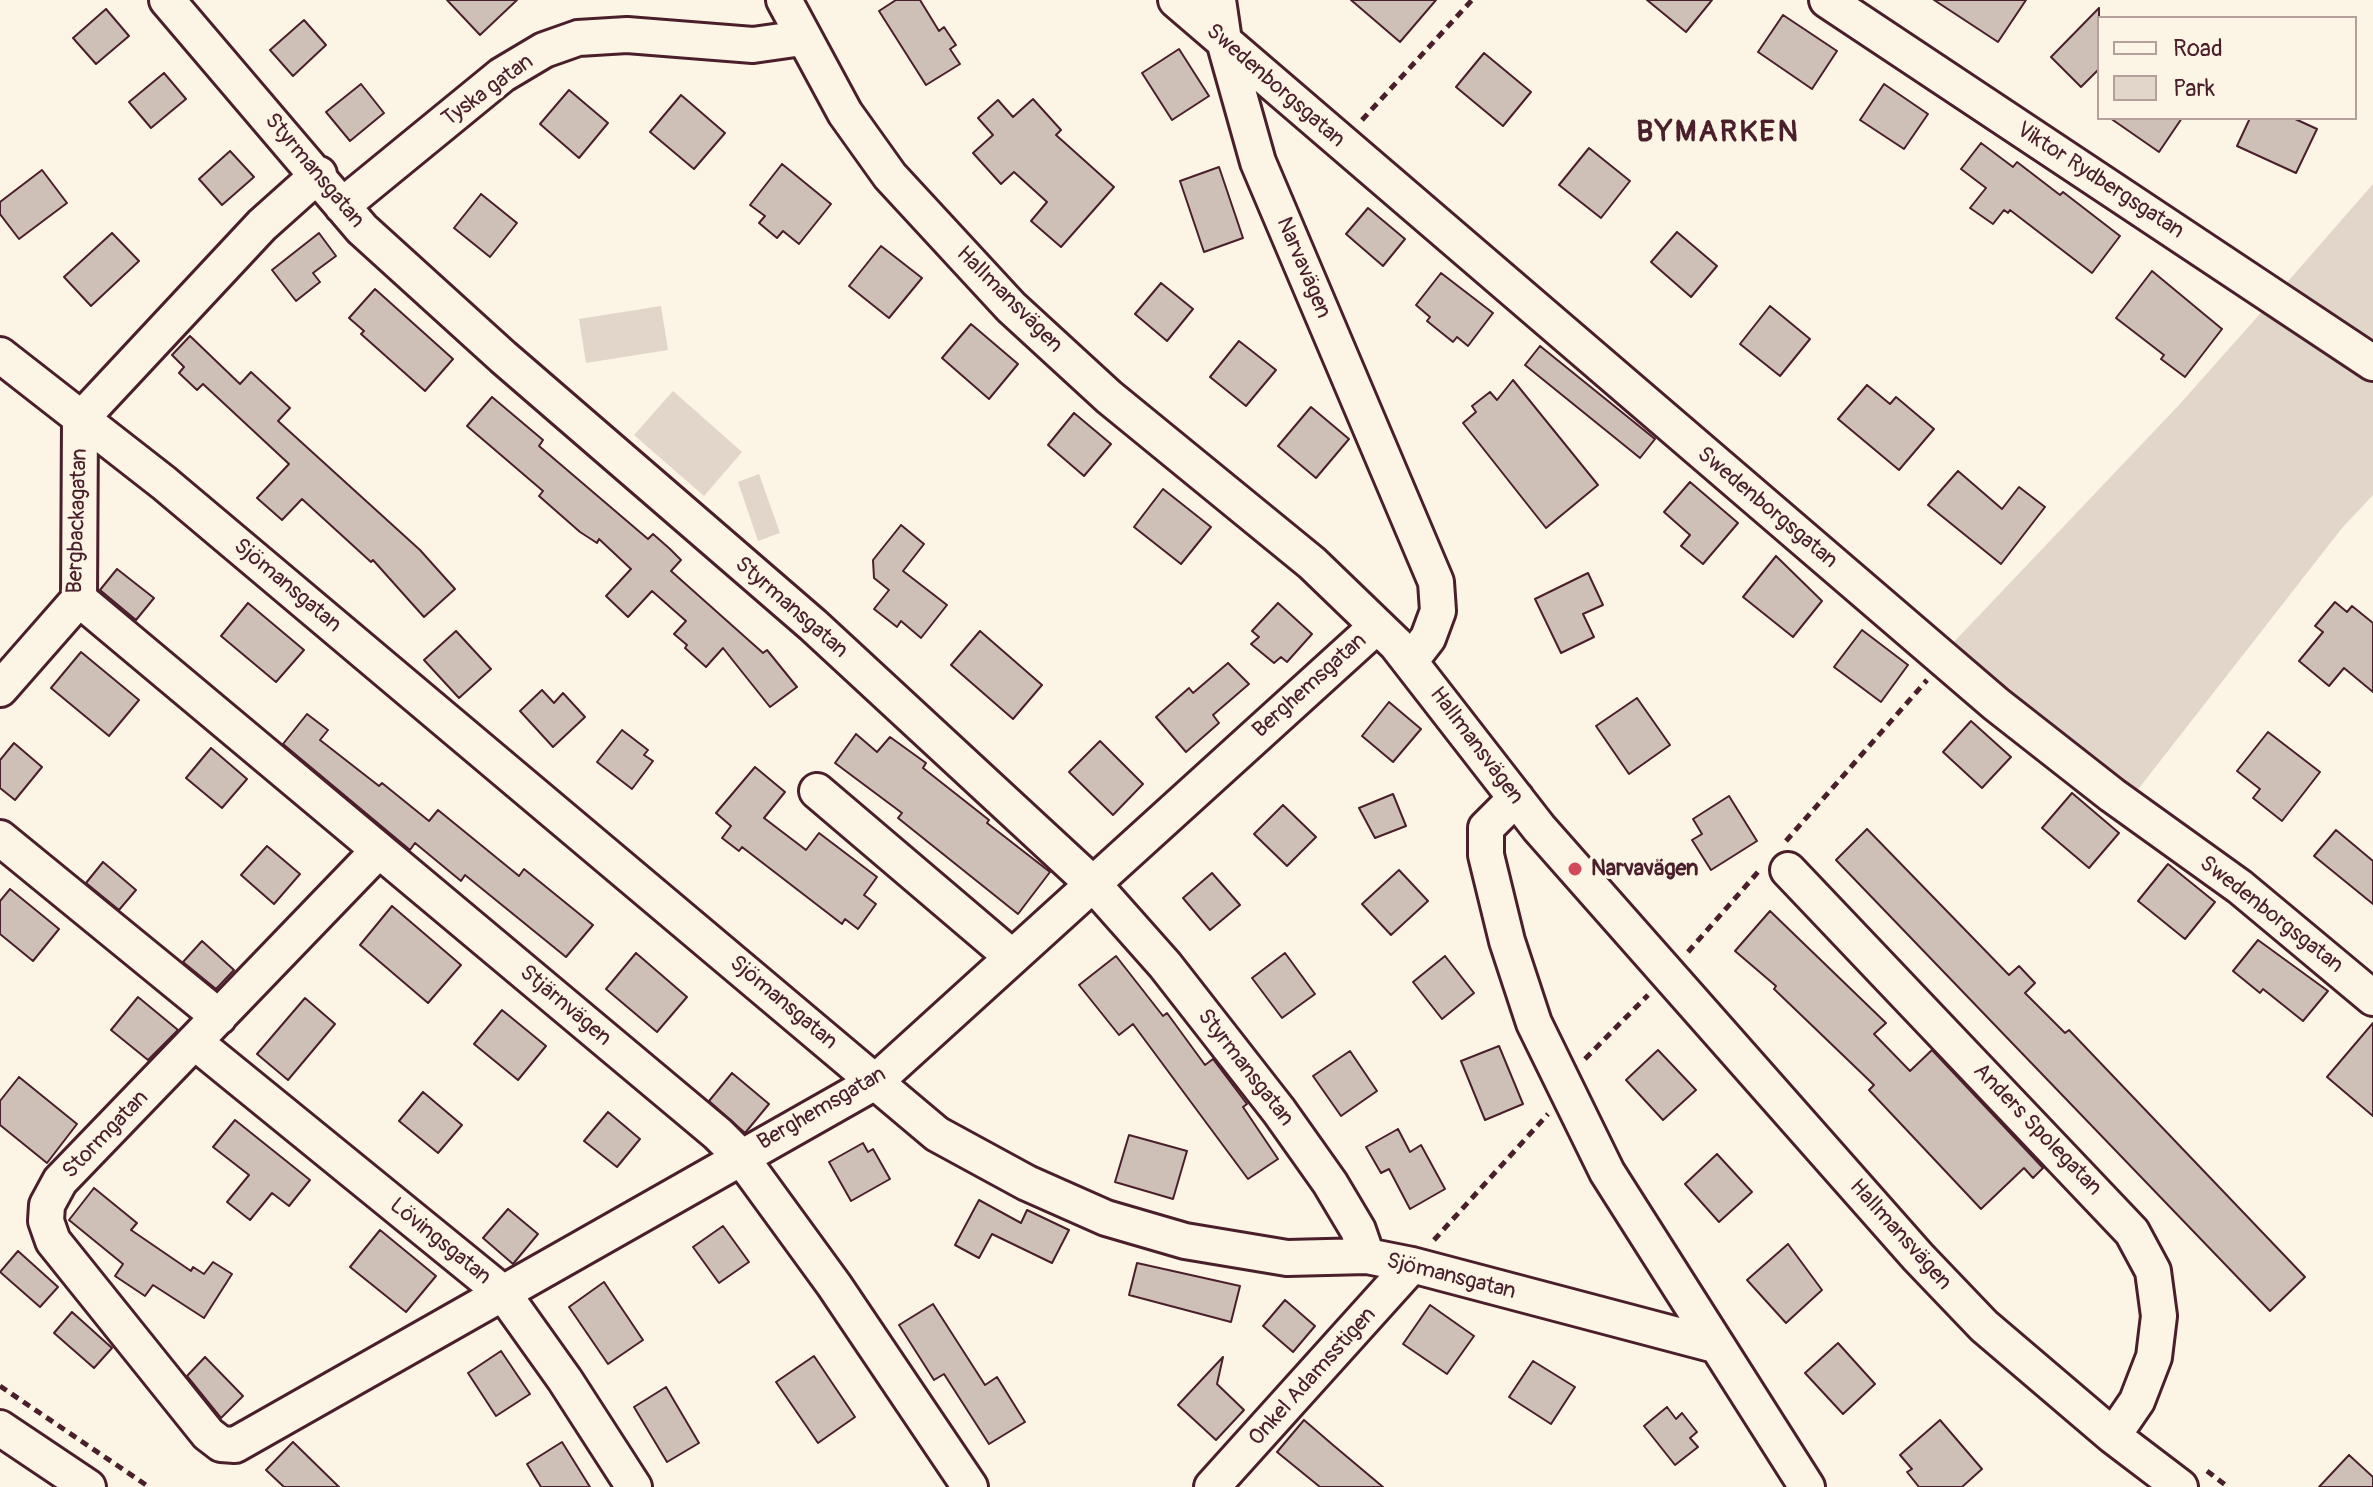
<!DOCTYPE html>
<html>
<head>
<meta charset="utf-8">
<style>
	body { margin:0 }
	#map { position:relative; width:2373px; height:1487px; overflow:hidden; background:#fcf5e5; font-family:Pangolin,sans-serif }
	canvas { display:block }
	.legend { position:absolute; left:2097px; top:16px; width:260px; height:104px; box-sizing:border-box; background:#fcf5e5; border:2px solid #b59f9b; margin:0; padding:10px 14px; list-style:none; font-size:24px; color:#4a1f2b }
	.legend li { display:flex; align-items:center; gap:16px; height:40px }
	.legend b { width:40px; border:2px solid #b59f9b }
</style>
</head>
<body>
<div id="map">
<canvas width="2373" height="1487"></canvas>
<ul class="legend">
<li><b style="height:10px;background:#fcf5e5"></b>Road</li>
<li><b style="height:22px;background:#e2d5ca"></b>Park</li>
</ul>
</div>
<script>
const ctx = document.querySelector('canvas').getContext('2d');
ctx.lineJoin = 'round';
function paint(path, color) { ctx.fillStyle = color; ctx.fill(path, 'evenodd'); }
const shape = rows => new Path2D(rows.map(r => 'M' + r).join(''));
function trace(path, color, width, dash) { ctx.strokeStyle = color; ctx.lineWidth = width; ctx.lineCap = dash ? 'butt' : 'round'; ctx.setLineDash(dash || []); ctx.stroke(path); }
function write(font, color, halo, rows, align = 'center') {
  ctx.font = font + ' Pangolin,sans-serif'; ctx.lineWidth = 7; ctx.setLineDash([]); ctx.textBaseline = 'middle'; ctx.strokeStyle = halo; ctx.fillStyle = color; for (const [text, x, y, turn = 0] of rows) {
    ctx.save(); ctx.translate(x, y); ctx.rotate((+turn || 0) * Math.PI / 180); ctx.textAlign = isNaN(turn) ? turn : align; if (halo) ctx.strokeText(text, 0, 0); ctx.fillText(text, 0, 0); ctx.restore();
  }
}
const green = shape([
	[2373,184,2373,349,2283,287],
	[661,306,668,350,586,363,579,319],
	[2266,307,2373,381,2373,495,2342,528,2136,792,1952,644,2178,406],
	[673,391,742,452,704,496,634,435],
	[759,474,780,533,758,541,738,482]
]);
const building = shape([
	[447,0,517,0,480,35,447,0],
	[896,0,920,0,939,31,944,27,956,45,950,49,960,64,926,85,879,11,896,0],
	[1351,0,1436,0,1400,42,1351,0],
	[1647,0,1712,0,1686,32,1647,0],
	[1934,0,2026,0,1998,42,1934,0],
	[2099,8,2099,69,2081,87,2051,57,2099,8],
	[106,9,129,36,96,64,73,38,106,9],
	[1783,15,1837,51,1812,89,1758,52,1783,15],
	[304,20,326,45,293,76,270,50,304,20],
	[1179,49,1209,96,1172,120,1142,73,1179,49],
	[1484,53,1531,92,1503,126,1456,87,1484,53],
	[164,73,186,99,151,128,129,102,164,73],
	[361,84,384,113,350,141,326,112,361,84],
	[1884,84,1928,114,1904,149,1860,120,1884,84],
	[569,90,608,123,579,158,540,124,569,90],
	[681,95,725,133,694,169,650,132,681,95],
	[1033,99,1061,130,1056,135,1114,187,1061,247,1031,221,1047,202,1014,172,1001,184,973,153,993,135,978,118,998,100,1013,117,1033,99],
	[2110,118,2182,118,2159,152,2110,118],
	[2250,118,2293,118,2317,129,2296,173,2237,146,2250,118],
	[1981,143,2013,167,2017,162,2060,195,2063,192,2120,236,2092,273,2010,210,2008,213,2004,210,1993,224,1970,208,1986,188,1961,169,1981,143],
	[1589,148,1630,181,1601,218,1559,185,1589,148],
	[230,151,254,177,222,205,199,179,230,151],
	[782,164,831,204,799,244,783,231,777,238,759,223,765,216,750,205,782,164],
	[1219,167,1243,238,1204,252,1180,181,1219,167],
	[42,170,67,203,19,239,0,214,0,202,42,170],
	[481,194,517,223,490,257,454,228,481,194],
	[1368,208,1405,239,1383,266,1346,234,1368,208],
	[1677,232,1717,266,1691,297,1651,262,1677,232],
	[112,233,139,261,91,306,64,277,112,233],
	[319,233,336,256,313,273,320,282,296,301,272,270,319,233],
	[881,246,922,278,889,318,849,286,881,246],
	[2152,271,2222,329,2185,377,2161,359,2164,355,2116,318,2152,271],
	[1441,273,1493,313,1468,346,1457,337,1453,342,1427,321,1430,317,1416,305,1441,273],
	[1161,283,1193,309,1167,341,1135,314,1161,283],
	[375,289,453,359,425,391,361,334,364,331,349,318,375,289],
	[1770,306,1810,339,1780,376,1740,344,1770,306],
	[971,324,1018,364,989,399,942,358,971,324],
	[190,336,240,384,251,372,290,408,278,421,420,550,455,589,424,617,373,560,371,562,302,499,282,520,257,498,289,464,203,384,197,390,179,373,184,367,172,355,190,336],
	[1239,341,1276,370,1246,406,1210,377,1239,341],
	[1540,346,1655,439,1640,458,1525,365,1540,346],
	[1513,380,1598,485,1546,528,1463,423,1476,412,1472,406,1490,392,1497,400,1513,380],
	[1867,385,1890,404,1896,397,1934,429,1899,470,1838,419,1867,385],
	[492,397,543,440,539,446,648,539,653,534,670,549,681,560,671,571,763,653,767,650,797,687,770,707,723,648,706,667,685,648,687,645,674,634,686,621,652,591,628,617,606,596,631,569,599,539,597,543,580,532,539,496,543,491,467,426,492,397],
	[1311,407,1349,439,1316,478,1278,446,1311,407],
	[1074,413,1111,444,1084,476,1048,445,1074,413],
	[1958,471,2002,509,2019,487,2045,507,2001,564,1928,505,1958,471],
	[1690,482,1738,523,1703,564,1681,546,1690,535,1664,512,1690,482],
	[1163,489,1211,527,1181,564,1134,527,1163,489],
	[901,525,924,544,903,571,947,605,921,638,901,621,897,627,874,609,889,590,874,578,873,560,901,525],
	[1776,556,1822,601,1793,637,1743,597,1776,556],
	[117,569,154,598,136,620,100,590,117,569],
	[1588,573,1603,605,1583,614,1594,637,1561,653,1535,599,1588,573],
	[2335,602,2347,612,2352,606,2373,623,2373,692,2344,668,2329,686,2299,661,2323,632,2315,626,2335,602],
	[248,603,304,650,276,682,221,636,248,603],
	[1278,603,1312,634,1287,662,1281,657,1274,663,1251,644,1259,637,1252,631,1278,603],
	[1862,630,1908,665,1881,702,1834,667,1862,630],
	[456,631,491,669,459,698,424,660,456,631],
	[980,631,1042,685,1013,719,951,665,980,631],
	[81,652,139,700,109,736,51,688,81,652],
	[1228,663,1249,684,1213,715,1219,723,1186,752,1156,717,1189,688,1193,693,1228,663],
	[542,690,554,703,563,693,585,717,553,747,520,711,542,690],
	[1637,698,1670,745,1629,774,1596,726,1637,698],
	[1389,702,1421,729,1393,762,1362,736,1389,702],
	[307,714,328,730,320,740,379,786,382,783,429,821,438,810,519,876,524,869,593,925,566,957,465,875,461,881,415,843,410,850,283,744,307,714],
	[1971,721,2011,757,1982,788,1943,752,1971,721],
	[622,730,648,750,644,755,653,761,632,789,597,762,622,730],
	[2268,732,2320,772,2282,821,2253,798,2260,789,2237,771,2268,732],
	[856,734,877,752,890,737,926,763,923,768,989,820,987,823,1050,872,1018,914,898,818,902,813,835,763,856,734],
	[1100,741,1143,784,1113,815,1069,772,1100,741],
	[14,743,42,767,15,800,0,788,0,760,14,743],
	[211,748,247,779,222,808,186,778,211,748],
	[755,767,785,792,764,818,806,850,819,833,877,877,864,895,876,904,858,929,845,919,842,924,742,847,739,851,722,838,731,826,716,813,755,767],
	[2072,793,2119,833,2089,868,2042,828,2072,793],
	[1393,794,1406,826,1375,838,1359,808,1393,794],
	[1729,796,1757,841,1711,870,1692,840,1702,834,1693,819,1729,796],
	[1283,805,1316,837,1287,866,1254,834,1283,805],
	[1867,829,2009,975,2019,966,2035,983,2025,993,2065,1033,2069,1030,2305,1277,2270,1311,1836,860,1867,829],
	[2336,830,2373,861,2373,904,2314,856,2336,830],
	[267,846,300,874,274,904,241,875,267,846],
	[103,862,136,890,119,910,86,883,103,862],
	[2168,864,2215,902,2185,939,2138,901,2168,864],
	[1399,870,1428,901,1391,935,1362,904,1399,870],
	[1212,873,1240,905,1210,930,1183,898,1212,873],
	[10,889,59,929,33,961,0,934,0,901,10,889],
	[392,906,461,965,428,1003,360,945,392,906],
	[1770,911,1886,1023,1874,1034,1910,1071,1932,1050,2043,1168,2033,1178,2024,1168,1981,1209,1869,1090,1874,1085,1774,989,1776,986,1735,951,1770,911],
	[2258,940,2328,991,2303,1021,2263,989,2260,993,2233,971,2258,940],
	[202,941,234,970,216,989,183,962,202,941],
	[636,953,687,997,657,1032,606,989,636,953],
	[1285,953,1315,994,1282,1018,1252,978,1285,953],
	[1116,956,1163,1016,1167,1013,1205,1065,1213,1059,1247,1104,1243,1107,1278,1159,1248,1179,1133,1024,1119,1035,1079,985,1116,956],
	[1445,956,1474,993,1442,1019,1413,982,1445,956],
	[138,997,178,1030,148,1060,111,1030,138,997],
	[305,998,335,1024,288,1080,257,1054,305,998],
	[502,1010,546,1046,518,1080,474,1044,502,1010],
	[2373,1023,2373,1116,2327,1077,2373,1023],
	[1499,1046,1523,1104,1485,1120,1461,1061,1499,1046],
	[1658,1050,1696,1090,1663,1120,1626,1080,1658,1050],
	[1350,1051,1377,1091,1341,1116,1313,1076,1350,1051],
	[732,1073,769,1104,745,1133,709,1101,732,1073],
	[19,1077,77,1124,47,1163,0,1125,0,1101,19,1077],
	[423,1092,462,1125,438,1153,399,1121,423,1092],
	[608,1112,640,1139,617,1167,584,1141,608,1112],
	[235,1120,310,1180,289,1206,272,1193,250,1220,227,1202,249,1175,213,1147,235,1120],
	[1398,1129,1410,1152,1421,1145,1445,1189,1410,1209,1389,1169,1381,1173,1366,1147,1398,1129],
	[1129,1135,1187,1151,1173,1199,1115,1182,1129,1135],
	[863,1143,868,1152,873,1149,890,1179,851,1201,829,1162,863,1143],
	[1717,1154,1752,1192,1719,1222,1685,1184,1717,1154],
	[94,1188,137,1223,131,1230,191,1271,193,1267,204,1274,213,1262,232,1274,204,1318,153,1285,145,1296,115,1276,123,1264,69,1220,94,1188],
	[979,1200,1021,1223,1027,1210,1069,1230,1052,1263,992,1234,979,1258,955,1245,979,1200],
	[508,1209,538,1234,513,1264,483,1238,508,1209],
	[723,1226,749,1262,719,1283,693,1247,723,1226],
	[380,1230,436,1276,406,1312,350,1267,380,1230],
	[1788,1244,1822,1290,1786,1323,1747,1280,1788,1244],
	[18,1251,58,1287,40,1307,0,1272,18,1251],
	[1137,1263,1240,1286,1231,1322,1129,1295,1137,1263],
	[604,1282,643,1340,608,1364,569,1307,604,1282],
	[1285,1300,1315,1326,1293,1352,1263,1326,1285,1300],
	[933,1304,985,1385,997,1377,1025,1422,989,1444,944,1374,934,1380,899,1325,933,1304],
	[1430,1305,1474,1336,1447,1374,1403,1344,1430,1305],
	[72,1312,112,1348,94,1368,54,1333,72,1312],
	[1838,1343,1875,1384,1843,1414,1805,1373,1838,1343],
	[501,1351,530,1394,496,1416,468,1373,501,1351],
	[814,1356,855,1417,818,1443,776,1382,814,1356],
	[205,1357,243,1396,221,1418,187,1376,205,1357],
	[1223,1357,1217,1384,1244,1410,1216,1440,1178,1405,1223,1357],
	[1533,1361,1575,1387,1551,1424,1509,1397,1533,1361],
	[666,1387,699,1443,667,1462,634,1407,666,1387],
	[1667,1407,1676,1419,1682,1413,1697,1432,1690,1438,1698,1447,1675,1465,1644,1426,1667,1407],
	[1304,1420,1333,1445,1383,1487,1320,1487,1277,1452,1304,1420],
	[1940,1420,1982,1469,1962,1487,1919,1487,1907,1472,1912,1469,1900,1455,1940,1420],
	[293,1442,339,1487,284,1487,266,1470,293,1442],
	[562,1442,590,1487,541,1487,527,1464,562,1442],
	[2349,1455,2373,1477,2373,1487,2319,1487,2349,1455]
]);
const path = shape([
	[1362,120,1472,0],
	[1786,841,1927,680],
	[1688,952,1758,872],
	[1585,1059,1648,995],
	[1434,1240,1548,1114],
	[0,1386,149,1487],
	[2207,1471,2228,1487]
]);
const minor = shape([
	[167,0,362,229,503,357,813,625,1094,885,1165,965,1279,1111,1330,1183,1358,1230,1367,1256],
	[784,0,845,113,890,176,1011,307,1109,397,1312,563,1396,644,1539,828,1918,1257,1984,1326,2113,1436,2180,1487],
	[1176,0,1996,704,2112,795,2240,887,2373,998],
	[1218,0,1224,41,1258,162,1436,582,1438,611,1428,638,1411,660],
	[1827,0,2373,363],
	[342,206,502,75,544,50,578,38,627,35,753,45,802,38],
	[0,355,164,483,937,1134,1027,1183,1106,1218,1185,1241,1287,1258,1367,1256,1412,1265,1715,1345],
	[79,599,718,1134,740,1156,834,1285,970,1487],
	[0,689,79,599,80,420,262,225,319,174],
	[817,791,1012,957],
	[1516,798,1486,828,1486,855,1507,941,1534,1023,1607,1172,1807,1487],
	[0,838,219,1017],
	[378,851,60,1181,47,1205,46,1221,53,1241,208,1434,221,1444,235,1445,875,1082,1377,626],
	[1788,870,2132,1232,2153,1271,2159,1316,2154,1357,2137,1401,2113,1436],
	[196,1043,503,1293,565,1380,634,1487],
	[0,1428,88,1487],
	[1212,1487,1412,1265]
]);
const markers = [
	[1575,869,8,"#d1495b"]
];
const streetNames = [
	["Swedenborgsgatan",1275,86,41],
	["Tyska gatan",488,91,-36],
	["Styrmansgatan",314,171,50],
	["Viktor Rydbergsgatan",2100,181,33],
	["Narvavägen",1303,268,67],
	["Hallmansvägen",1009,300,45],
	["Swedenborgsgatan",1767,508,40],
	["Bergbackagatan",78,521,-88],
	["Sjömansgatan",287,586,40],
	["Styrmansgatan",791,608,41],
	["Berghemsgatan",1310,686,-42],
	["Hallmansvägen",1476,746,53],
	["Swedenborgsgatan",2271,915,38],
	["Sjömansgatan",783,1003,40],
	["Stjärnvägen",565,1006,40],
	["Styrmansgatan",1245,1068,52],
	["Berghemsgatan",822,1109,-30],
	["Anders Spolegatan",2037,1130,46],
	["Stormgatan",106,1135,-46],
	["Hallmansvägen",1900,1235,48],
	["Lövingsgatan",440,1242,39],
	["Sjömansgatan",1451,1277,14],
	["Onkel Adamsstigen",1313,1377,-48]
];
const poiNames = [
	["Narvavägen",1591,869]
];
const districtNames = [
	["BYMARKEN",1718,133]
];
paint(green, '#e2d5ca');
paint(building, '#cfc0b7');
trace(building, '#4a1f2b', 2);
trace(minor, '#4a1f2b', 40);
trace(path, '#4a1f2b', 5, [8, 6]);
trace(minor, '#fcf5e5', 34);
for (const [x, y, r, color] of markers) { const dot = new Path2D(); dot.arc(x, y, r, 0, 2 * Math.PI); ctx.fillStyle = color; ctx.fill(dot); trace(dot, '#fcf5e5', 3); }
write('22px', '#4a1f2b', '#fcf5e5', streetNames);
write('bold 22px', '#4a1f2b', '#fcf5e5', poiNames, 'left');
ctx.letterSpacing = '2px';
write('bold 30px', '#4a1f2b', '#fcf5e5', districtNames);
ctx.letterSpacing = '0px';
</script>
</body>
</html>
